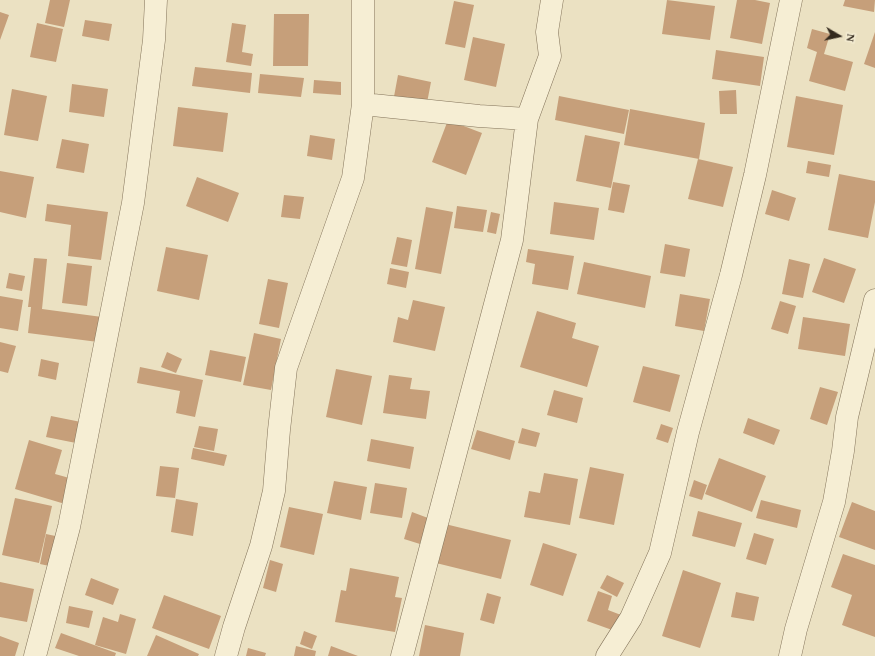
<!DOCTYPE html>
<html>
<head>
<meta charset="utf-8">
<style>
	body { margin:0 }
	#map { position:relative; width:875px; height:656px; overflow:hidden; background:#ebe1c2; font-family:Georgia,serif }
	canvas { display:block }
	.north { position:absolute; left:819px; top:16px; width:40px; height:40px; -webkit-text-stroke:3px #f3ebd1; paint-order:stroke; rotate:99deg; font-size:11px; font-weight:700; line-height:16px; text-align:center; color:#342a1e }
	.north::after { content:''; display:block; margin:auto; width:14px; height:18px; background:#342a1e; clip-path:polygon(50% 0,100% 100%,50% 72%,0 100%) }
</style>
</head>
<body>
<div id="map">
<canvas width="875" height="656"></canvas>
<div class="north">N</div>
</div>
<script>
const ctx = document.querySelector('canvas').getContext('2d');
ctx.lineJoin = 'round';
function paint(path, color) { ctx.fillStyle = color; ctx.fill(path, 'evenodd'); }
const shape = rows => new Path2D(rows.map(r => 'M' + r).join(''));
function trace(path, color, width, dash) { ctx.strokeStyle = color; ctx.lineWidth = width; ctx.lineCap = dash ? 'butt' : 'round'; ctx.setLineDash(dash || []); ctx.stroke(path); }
const building = shape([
	[50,0,70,0,64,27,45,23],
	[667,0,715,6,710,40,662,34],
	[737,0,755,0,770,3,762,44,730,38],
	[845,0,875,0,874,12,843,6],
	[454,1,474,5,465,48,445,44],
	[0,12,9,15,0,40],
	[274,14,309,14,308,66,273,66],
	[85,20,112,24,109,41,82,36],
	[37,23,63,29,56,62,30,57],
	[232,23,246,25,242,52,253,54,251,66,226,62],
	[812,29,830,34,824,54,853,62,845,91,809,81,817,52,807,48],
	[875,32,875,68,864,64],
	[473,37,505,44,496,87,464,80],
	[716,50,764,57,760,86,712,79],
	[195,67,252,73,250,93,192,86],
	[260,74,304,78,301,97,258,93],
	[398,75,431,82,426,108,393,102],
	[314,80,341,82,341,95,313,93],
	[72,84,108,89,104,117,69,112],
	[12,89,47,96,38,141,4,135],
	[736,90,737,114,720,114,719,91],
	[559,96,629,110,624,134,555,120],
	[796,96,843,105,834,155,787,147],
	[178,107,228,113,223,152,173,146],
	[630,109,705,123,699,159,624,145],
	[448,120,482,133,466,175,432,162],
	[310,135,335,139,332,160,307,156],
	[585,135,620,142,611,188,576,181],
	[62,139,89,144,84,173,56,168],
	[698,159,733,167,723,207,688,199],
	[808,161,831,165,829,177,806,173],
	[0,171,34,177,26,218,0,212],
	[839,174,875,181,875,202,868,238,828,230],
	[197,177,239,193,228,222,186,206],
	[613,182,630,185,624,213,608,210],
	[772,190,796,198,789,221,765,214],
	[284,195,304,197,300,219,281,217],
	[554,202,599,208,594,240,550,234],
	[47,204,108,212,101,260,68,256,71,225,45,221],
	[457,206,487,210,483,232,454,228],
	[426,207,453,212,441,274,415,269],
	[491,212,500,214,496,234,487,232],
	[397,237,412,240,407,267,391,264],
	[665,244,690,249,685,277,660,273],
	[166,247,208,255,199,300,157,291],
	[528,249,574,256,568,290,532,284,535,264,526,262],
	[34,258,47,259,42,309,102,317,98,342,28,333,31,307,28,307],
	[824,258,856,269,844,303,812,292],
	[789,259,810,264,803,298,782,294],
	[584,262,651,276,645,308,577,294],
	[67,263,92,266,87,306,62,303],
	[390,268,409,272,406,288,387,284],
	[9,273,25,276,22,291,6,288],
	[268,279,288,283,279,328,259,324],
	[680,294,710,299,704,331,675,326],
	[0,296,23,300,18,331,0,328],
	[413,300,445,307,435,351,393,342,398,317,408,320],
	[780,301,796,306,788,334,771,329],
	[537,311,576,323,572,338,599,346,587,387,520,367],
	[803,317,850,324,845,356,798,349],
	[254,333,281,339,271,390,243,385],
	[0,342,16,346,8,373,0,371],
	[210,350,246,357,241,382,205,375],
	[167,352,182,359,176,373,161,367],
	[41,359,59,363,56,380,38,376],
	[643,366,680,375,670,412,633,402],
	[140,367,203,380,195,417,176,413,180,391,137,383],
	[336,369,372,376,362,425,326,417],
	[389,375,412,378,410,389,430,391,426,419,383,413],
	[820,387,838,392,827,425,810,419],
	[554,390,583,398,577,423,547,415],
	[51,416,81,422,76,443,46,437],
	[748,418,780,430,774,445,743,433],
	[661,424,673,428,668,443,656,439],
	[199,426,218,429,214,451,194,447],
	[522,428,540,433,536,447,518,443],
	[477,430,515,441,510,460,471,449],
	[371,439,414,447,410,469,367,461],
	[29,440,62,450,55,474,73,479,65,504,15,489],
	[193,448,227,455,224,466,191,459],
	[719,458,766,476,752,512,705,494],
	[160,466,179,468,175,498,156,496],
	[590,467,624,474,614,525,579,518],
	[544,473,578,479,570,525,524,517,529,491,540,493],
	[694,480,707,485,702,500,689,496],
	[334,481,367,487,361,520,327,513],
	[375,483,407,488,402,518,370,513],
	[15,498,52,506,39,563,2,555],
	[176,499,198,503,193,536,171,532],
	[761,500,801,510,797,528,756,518],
	[852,502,875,511,875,550,839,537],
	[289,507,323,514,314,555,280,547],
	[698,511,742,523,735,547,692,536],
	[412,512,428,518,420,544,404,539],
	[445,524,511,540,501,579,436,563],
	[754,533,774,539,766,565,746,559],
	[46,534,60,537,54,567,40,564],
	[543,543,577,554,563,596,530,585],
	[843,554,875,565,875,637,842,625,852,595,831,587],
	[270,560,283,564,276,592,263,588],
	[350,568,399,577,395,597,402,598,395,632,335,622,341,590,346,591],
	[683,570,721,583,700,648,662,636],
	[607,575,624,583,617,597,600,588],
	[91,578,119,589,113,605,85,595],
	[0,582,34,589,27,622,0,617],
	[598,591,612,596,608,610,621,615,615,631,587,621],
	[736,592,759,597,754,621,731,617],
	[487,593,501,597,494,624,480,620],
	[164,595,221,616,209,649,152,628],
	[69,606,93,611,89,628,66,623],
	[120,614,136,619,126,654,95,645,103,617,118,622],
	[425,625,464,633,460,656,419,656],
	[304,631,317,636,312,649,300,644],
	[61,633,116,653,115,656,79,656,55,648],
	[156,635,199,654,198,656,147,656],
	[0,636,19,643,15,656,0,656],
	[296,646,316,651,315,656,294,656],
	[331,646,358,656,328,656],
	[248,648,266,653,265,656,246,656]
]);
const minor = shape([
	[363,104,479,116,527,119],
	[35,656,69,527,133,203,154,40,156,0],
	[226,656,234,627,261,546,274,491,279,430,286,368,353,178,363,104,363,0],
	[402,656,512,240,527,119,550,56,547,32,552,0],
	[607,656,631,618,660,553,688,432,731,275,755,175,791,0],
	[790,656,796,629,834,502,843,451,847,417,875,300]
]);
paint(building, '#c69f7a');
trace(minor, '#83735a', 23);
trace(minor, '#f6eed4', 22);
</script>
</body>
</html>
